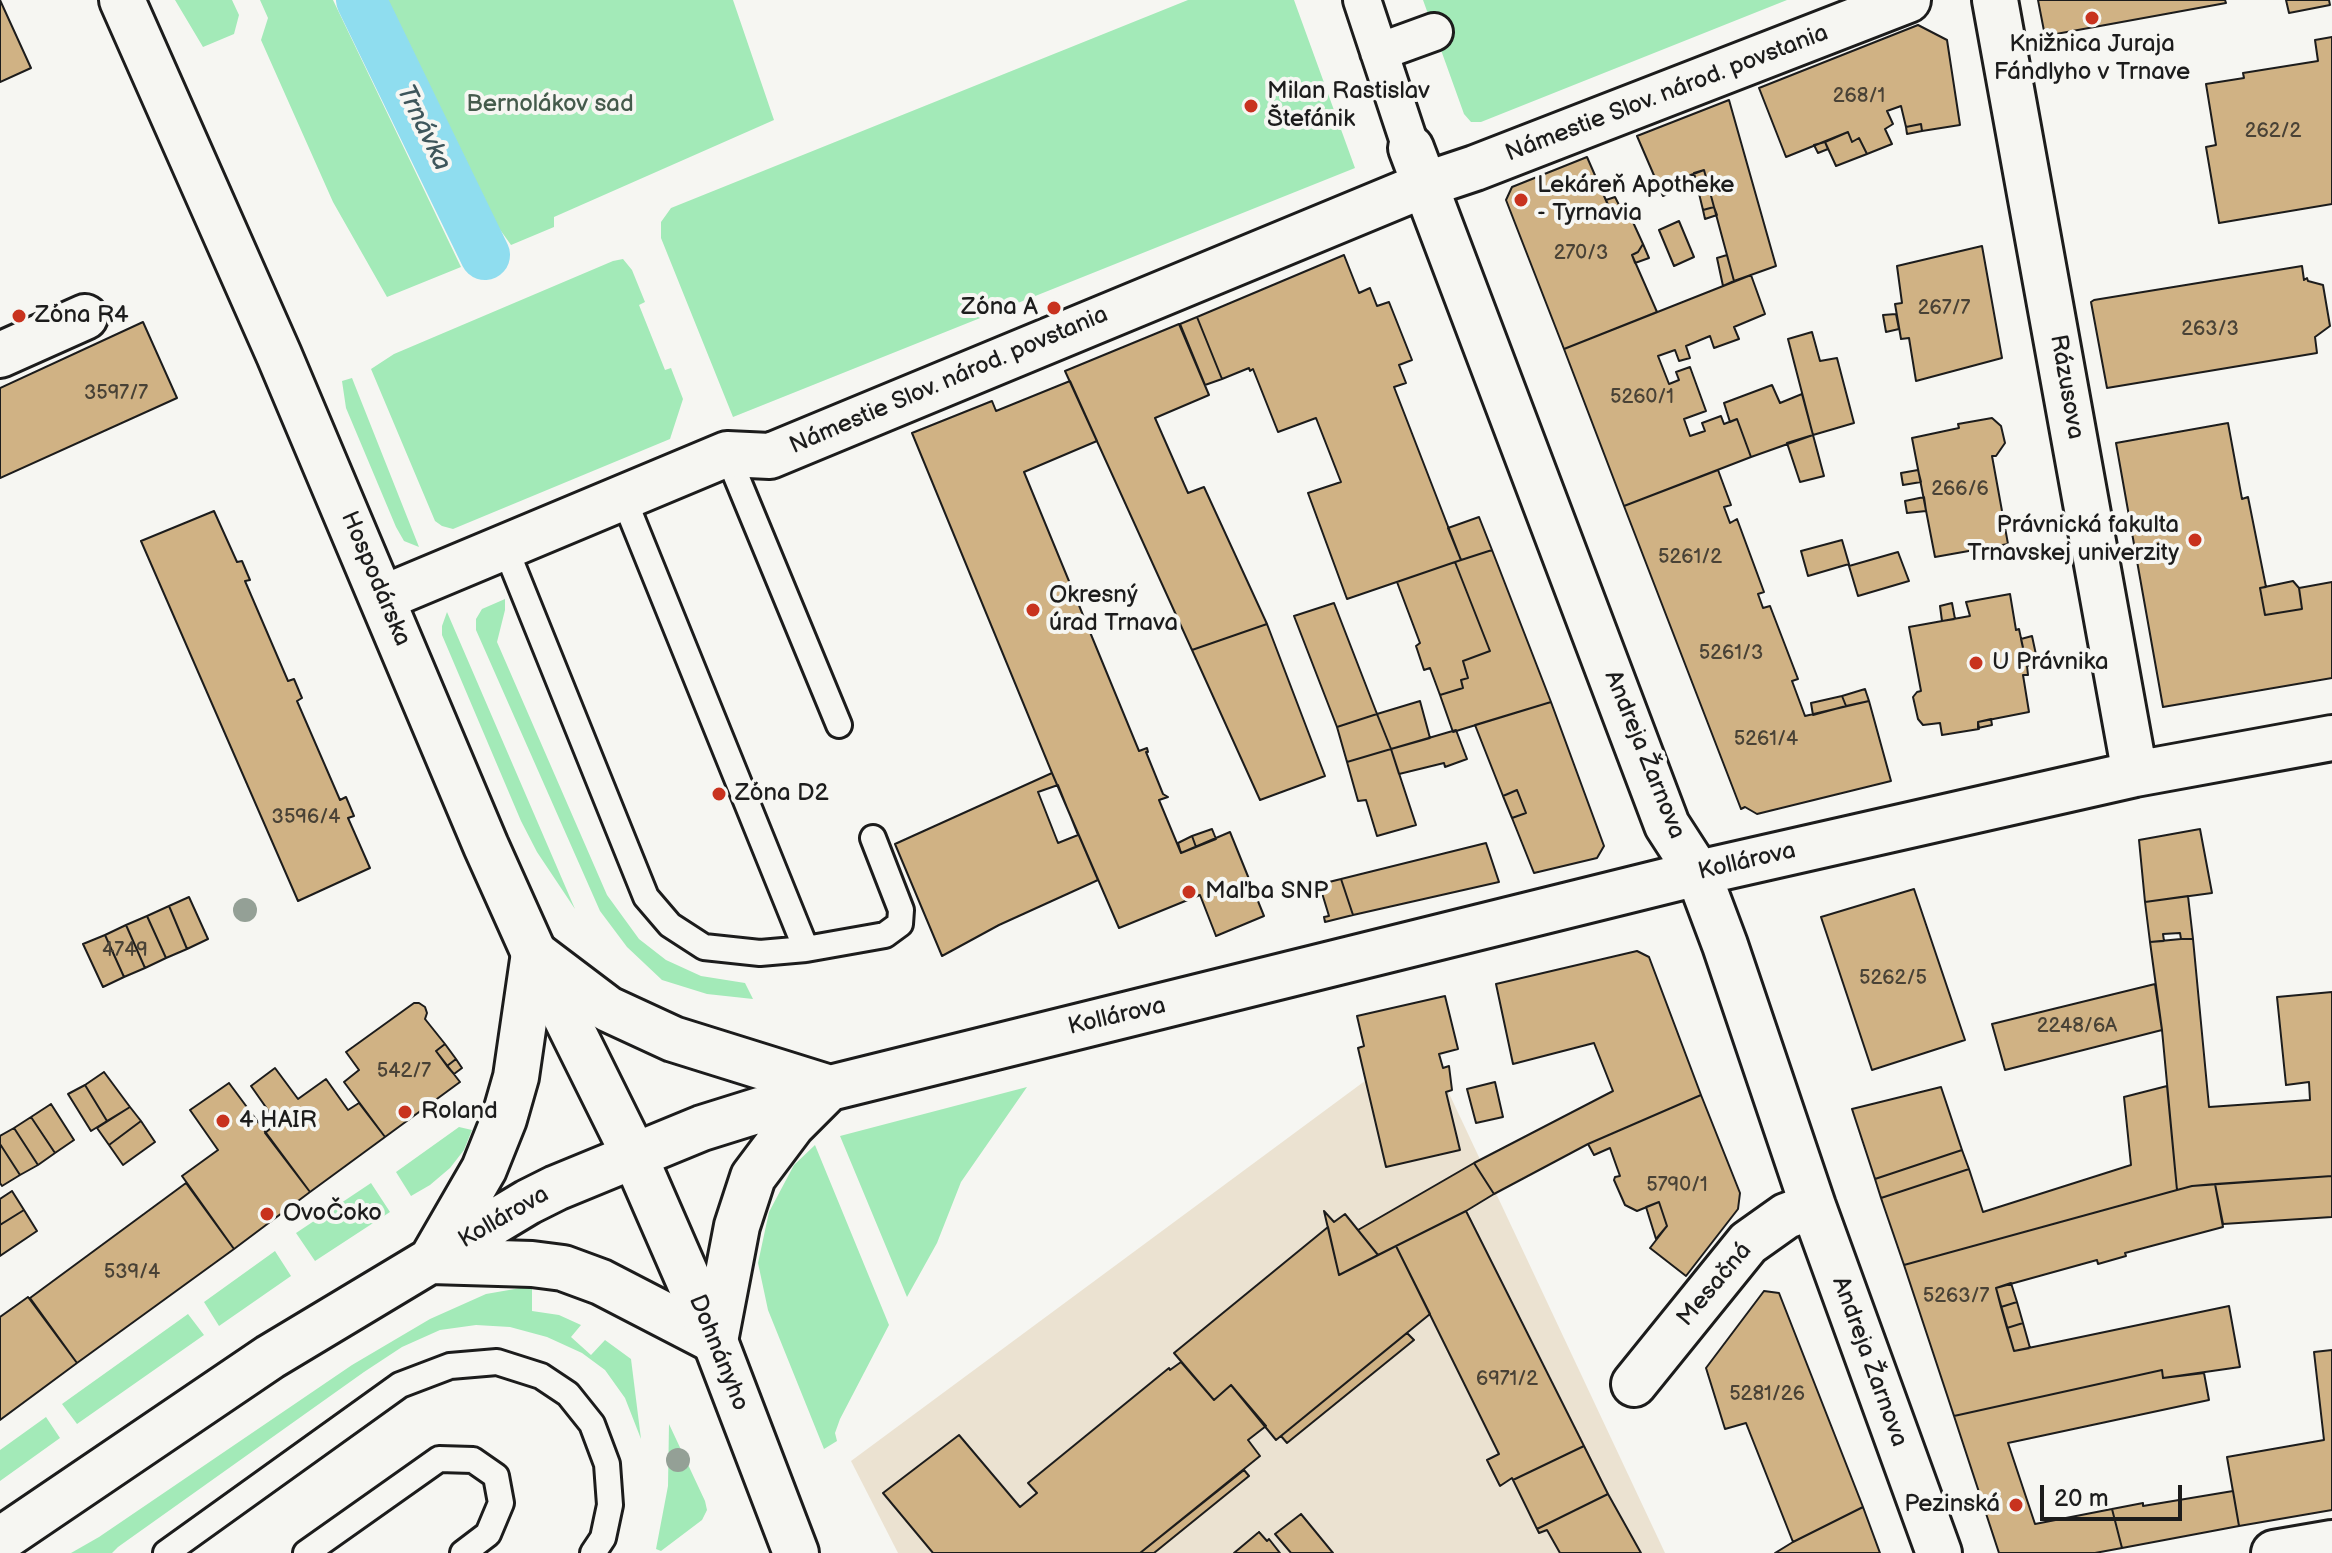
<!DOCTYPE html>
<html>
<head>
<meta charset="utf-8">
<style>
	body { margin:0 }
	#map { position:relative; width:2332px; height:1553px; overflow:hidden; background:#f6f6f2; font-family:"Balsamiq Sans",sans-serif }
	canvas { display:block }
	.scale { position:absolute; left:2040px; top:1485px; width:142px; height:36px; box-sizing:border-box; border:4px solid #1c1c1c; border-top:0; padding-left:10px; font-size:24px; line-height:28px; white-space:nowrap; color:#1c1c1c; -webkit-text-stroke:6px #f6f6f2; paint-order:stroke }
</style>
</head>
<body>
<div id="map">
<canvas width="2332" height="1553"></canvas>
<div class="scale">20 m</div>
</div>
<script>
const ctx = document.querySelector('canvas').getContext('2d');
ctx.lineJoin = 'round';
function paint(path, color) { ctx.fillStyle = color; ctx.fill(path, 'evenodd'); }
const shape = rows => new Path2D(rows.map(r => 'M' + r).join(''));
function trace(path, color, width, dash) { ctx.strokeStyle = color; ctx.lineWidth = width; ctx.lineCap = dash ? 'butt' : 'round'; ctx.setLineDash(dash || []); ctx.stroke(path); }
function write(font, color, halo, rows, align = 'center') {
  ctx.font = font + ' "Balsamiq Sans",sans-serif'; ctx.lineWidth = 8; ctx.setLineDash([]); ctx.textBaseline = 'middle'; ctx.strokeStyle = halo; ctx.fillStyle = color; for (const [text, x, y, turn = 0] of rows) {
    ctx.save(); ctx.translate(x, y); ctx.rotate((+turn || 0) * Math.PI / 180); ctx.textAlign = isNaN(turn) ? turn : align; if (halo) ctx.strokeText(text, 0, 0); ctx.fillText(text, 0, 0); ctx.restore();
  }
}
const built = shape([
	[1423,1038,1665,1553,898,1553,851,1461]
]);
const green = shape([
	[175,0,232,0,239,15,234,34,203,47],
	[260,0,333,0,461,267,387,297,333,202,261,40,268,18],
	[383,0,733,0,774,120,554,217,554,227,511,245,478,199],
	[1188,0,1294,0,1355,168,733,417,661,238,661,222,671,208],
	[1423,0,1787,0,1481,122,1471,122,1464,114],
	[623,259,632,270,645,302,639,305,665,370,671,368,683,399,670,439,453,529,442,526,435,521,371,369,394,354,613,261],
	[352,378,419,547,404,541,396,527,346,408,342,381],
	[505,599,505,610,497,642,607,895,639,939,666,960,701,976,745,983,753,999,707,994,662,980,627,947,600,911,476,630,476,619,482,609],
	[447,612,575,909,537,852,521,821,442,635,442,626],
	[1027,1087,961,1182,937,1243,907,1297,840,1136],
	[459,1127,472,1130,464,1150,450,1168,430,1185,411,1196,396,1172],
	[815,1145,889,1325,840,1419,835,1433,837,1441,824,1449,768,1310,758,1263,769,1212,794,1165],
	[371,1183,390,1212,315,1261,296,1233],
	[275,1251,291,1276,219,1326,204,1302],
	[532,1286,532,1311,559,1315,581,1325,571,1337,591,1355,605,1340,631,1359,641,1439,625,1398,605,1370,582,1353,547,1337,510,1327,476,1325,440,1330,402,1347,364,1372,118,1547,112,1553,71,1553,99,1537,352,1365,430,1319,486,1294],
	[188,1314,204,1335,77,1424,62,1404],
	[46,1417,60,1438,0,1481,0,1450],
	[669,1424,705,1501,707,1510,702,1520,661,1551,656,1549,668,1486]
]);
const canal = shape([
	[361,0,485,255]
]);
const building = shape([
	[0,0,31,68,0,82,0,0],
	[2038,0,2225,0,2226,3,2045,36,2038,0],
	[2286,0,2329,0,2330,5,2289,13,2286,0],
	[1918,25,1947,40,1960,125,1922,131,1921,124,1906,127,1901,106,1887,111,1893,124,1885,129,1892,144,1867,154,1859,138,1852,142,1848,132,1786,157,1759,88,1918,25],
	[2332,37,2332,204,2219,223,2206,147,2216,145,2206,84,2244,78,2243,73,2318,61,2315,40,2332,37],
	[1729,100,1776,266,1734,281,1704,170,1659,187,1637,136,1729,100],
	[1921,124,1922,131,1907,134,1906,127,1921,124],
	[1848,132,1852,142,1859,138,1867,154,1836,166,1825,142,1848,132],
	[1825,142,1828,149,1818,153,1814,145,1825,142],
	[1587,157,1615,221,1625,217,1632,220,1643,244,1638,252,1632,255,1657,312,1564,349,1506,200,1512,187,1587,157],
	[1704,170,1714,207,1703,210,1694,173,1704,170],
	[1671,182,1675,190,1663,196,1659,187,1671,182],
	[1615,197,1625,217,1615,221,1606,200,1615,197],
	[1714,207,1717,215,1705,219,1703,210,1714,207],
	[1679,221,1694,257,1674,266,1659,230,1679,221],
	[1643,244,1649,258,1635,263,1632,255,1638,252,1643,244],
	[1982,246,2002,358,1916,381,1909,338,1901,339,1895,304,1902,303,1897,266,1982,246],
	[1344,255,1359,293,1370,288,1377,306,1389,302,1412,360,1399,365,1406,383,1394,387,1461,560,1347,599,1308,493,1341,482,1316,418,1278,432,1253,369,1250,371,1249,368,1222,379,1197,317,1344,255],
	[1727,255,1734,281,1723,286,1717,258,1727,255],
	[2302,266,2304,280,2307,278,2308,281,2323,285,2330,326,2315,337,2317,353,2107,388,2091,302,2094,300,2302,266],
	[1751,275,1765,314,1734,327,1739,339,1714,348,1710,336,1686,346,1690,358,1679,361,1675,350,1658,356,1669,384,1679,380,1676,372,1690,367,1706,411,1684,419,1690,436,1705,431,1702,423,1721,416,1724,424,1737,419,1751,457,1624,506,1564,349,1751,275],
	[1896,314,1899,329,1886,332,1883,315,1896,314],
	[1197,317,1222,379,1205,385,1180,324,1197,317],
	[143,322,177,398,0,478,0,388,143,322],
	[1179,324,1209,395,1155,418,1188,493,1204,487,1267,624,1192,650,1065,371,1179,324],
	[1812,332,1820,361,1837,358,1854,423,1813,435,1788,339,1812,332],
	[1070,381,1097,441,1024,472,1139,751,1147,748,1148,752,1146,752,1163,794,1168,797,1159,800,1181,853,1230,832,1264,916,1216,936,1200,895,1119,928,1052,773,912,433,992,401,996,411,1070,381],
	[1772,385,1780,403,1802,394,1813,435,1751,457,1737,419,1730,422,1724,403,1772,385],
	[1992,418,2001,426,2005,443,1996,456,1992,456,2008,544,1935,557,1912,438,1959,428,1958,424,1992,418],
	[2228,423,2242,499,2248,497,2266,587,2260,588,2265,615,2302,609,2299,588,2332,582,2332,678,2163,707,2116,443,2228,423],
	[1813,435,1824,476,1800,482,1787,443,1813,435],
	[1718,470,1731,505,1724,507,1730,523,1737,519,1764,592,1758,594,1763,608,1770,606,1798,679,1792,681,1805,716,1869,701,1891,781,1757,814,1745,807,1741,809,1624,506,1718,470],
	[1918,470,1921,482,1903,485,1901,473,1918,470],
	[1924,497,1926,511,1907,513,1905,501,1924,497],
	[214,511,237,562,242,561,250,580,245,581,288,681,294,679,302,698,297,701,340,800,346,797,354,816,348,818,370,868,298,901,141,541,214,511],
	[1479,517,1492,550,1461,560,1448,528,1479,517],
	[1842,540,1849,564,1808,576,1801,551,1842,540],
	[1492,550,1551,702,1453,732,1440,695,1463,688,1461,680,1468,678,1463,661,1490,651,1455,562,1492,550],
	[1898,552,1909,581,1858,596,1849,566,1898,552],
	[1455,562,1490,651,1463,661,1468,678,1461,680,1463,688,1440,695,1430,668,1424,670,1416,646,1420,643,1397,582,1455,562],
	[2293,581,2299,588,2302,609,2265,615,2260,588,2293,581],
	[2010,594,2016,630,2019,629,2027,666,2028,675,2023,675,2029,712,1978,722,1979,729,1942,735,1940,723,1923,725,1918,719,1913,697,1917,692,1921,691,1909,627,1970,616,1966,602,2010,594],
	[1334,603,1377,714,1337,727,1294,616,1334,603],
	[1952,603,1955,619,1942,621,1940,606,1952,603],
	[1267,624,1325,776,1260,800,1192,650,1267,624],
	[2032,636,2038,664,2027,666,2021,639,2032,636],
	[1865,689,1869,701,1846,706,1842,696,1865,689],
	[1842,696,1846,706,1813,715,1811,703,1842,696],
	[1420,701,1430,738,1391,749,1377,714,1420,701],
	[1551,702,1604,846,1597,858,1534,873,1512,818,1526,813,1517,790,1503,796,1475,725,1551,702],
	[1377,714,1391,749,1347,762,1337,727,1377,714],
	[1991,719,1992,725,1978,728,1978,722,1991,719],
	[1456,730,1467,759,1445,767,1444,763,1399,774,1391,749,1456,730],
	[1391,749,1416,825,1377,836,1366,800,1358,801,1347,762,1391,749],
	[1052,773,1098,880,999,925,942,956,895,844,1052,773],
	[1058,785,1078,835,1058,843,1038,792,1058,785],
	[1517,790,1526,813,1512,818,1503,796,1517,790],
	[1212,829,1216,839,1196,847,1192,836,1212,829],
	[2200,829,2212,893,2145,902,2139,840,2200,829],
	[1192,836,1196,847,1181,853,1178,843,1192,836],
	[1486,843,1499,882,1353,915,1341,879,1486,843],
	[1341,879,1353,915,1325,922,1324,917,1329,916,1322,893,1329,882,1341,879],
	[1914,889,1965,1040,1872,1070,1821,917,1914,889],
	[2188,896,2193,939,2181,939,2180,933,2163,934,2164,941,2150,942,2145,902,2188,896],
	[189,897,208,939,187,949,169,906,189,897],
	[169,906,187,949,166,958,147,916,169,906],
	[147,916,166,958,145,968,126,925,147,916],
	[126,925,145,968,124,977,105,935,126,925],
	[105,935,124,977,103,987,83,944,105,935],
	[2181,939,2193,939,2209,1107,2310,1100,2309,1082,2286,1085,2277,997,2332,992,2332,1176,2192,1186,2177,1190,2162,1030,2150,942,2181,939],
	[1637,951,1649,957,1701,1095,1588,1144,1494,1194,1474,1163,1613,1091,1594,1043,1513,1064,1496,984,1637,951],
	[2155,984,2162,1030,2005,1070,1992,1024,2155,984],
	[1445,996,1458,1049,1439,1054,1443,1068,1449,1066,1452,1090,1446,1092,1460,1150,1386,1167,1358,1048,1364,1046,1357,1016,1445,996],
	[414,1003,419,1003,425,1007,427,1013,425,1019,445,1044,436,1051,460,1082,385,1137,344,1082,359,1070,346,1052,414,1003],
	[445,1044,456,1059,447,1066,436,1051,445,1044],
	[456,1059,462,1068,454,1074,447,1066,456,1059],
	[275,1068,298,1099,326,1079,348,1110,359,1103,385,1137,310,1192,265,1133,277,1123,251,1086,275,1068],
	[104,1072,130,1107,107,1121,85,1085,104,1072],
	[1495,1082,1503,1117,1476,1123,1467,1089,1495,1082],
	[229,1083,310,1192,234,1249,182,1176,218,1150,190,1110,229,1083],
	[85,1085,107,1121,91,1131,68,1094,85,1085],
	[2167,1086,2177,1190,1904,1265,1881,1198,1969,1169,1983,1212,2131,1165,2124,1097,2167,1086],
	[1941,1087,1962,1150,1875,1179,1852,1109,1941,1087],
	[1701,1095,1740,1193,1738,1209,1686,1276,1650,1248,1667,1226,1659,1202,1637,1211,1625,1205,1614,1180,1615,1177,1620,1176,1610,1148,1594,1155,1588,1144,1701,1095],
	[51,1104,74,1140,55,1153,31,1117,51,1104],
	[130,1107,141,1121,109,1145,97,1128,130,1107],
	[31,1117,55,1153,38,1165,14,1128,31,1117],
	[141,1121,155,1142,123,1165,109,1145,141,1121],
	[14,1128,38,1165,20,1175,0,1144,0,1136,14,1128],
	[0,1144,20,1175,2,1186,0,1183,0,1144],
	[1962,1150,1969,1169,1881,1198,1875,1179,1962,1150],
	[1474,1163,1494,1194,1466,1211,1378,1255,1358,1230,1474,1163],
	[2332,1176,2332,1217,2223,1224,2215,1184,2332,1176],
	[186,1183,234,1249,77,1363,30,1298,186,1183],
	[2215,1184,2223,1227,2125,1253,2126,1256,2098,1264,2097,1260,1996,1288,2014,1351,2229,1306,2240,1367,2163,1378,2162,1370,1954,1416,1904,1265,2177,1190,2192,1186,2215,1184],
	[12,1191,24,1210,0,1225,0,1199,12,1191],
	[1659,1202,1667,1226,1656,1239,1646,1207,1659,1202],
	[24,1210,37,1231,0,1256,0,1225,24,1210],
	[1324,1211,1334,1222,1345,1214,1378,1255,1339,1275,1324,1211],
	[1466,1211,1584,1446,1513,1480,1512,1478,1500,1486,1487,1460,1499,1454,1396,1246,1466,1211],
	[1328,1227,1339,1275,1396,1246,1430,1314,1276,1440,1231,1385,1214,1400,1174,1353,1328,1227],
	[2011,1283,2017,1302,2001,1307,1996,1288,2011,1283],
	[1764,1291,1779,1293,1863,1507,1793,1542,1746,1423,1725,1429,1706,1368,1764,1291],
	[28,1297,77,1363,0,1420,0,1317,28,1297],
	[2017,1302,2023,1323,2007,1328,2001,1307,2017,1302],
	[2023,1323,2030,1348,2014,1351,2007,1328,2023,1323],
	[1407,1333,1414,1340,1287,1443,1281,1436,1407,1333],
	[2332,1350,2332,1510,2239,1526,2227,1457,2324,1440,2314,1352,2332,1350],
	[1181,1362,1214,1400,1231,1385,1266,1426,1248,1440,1260,1456,1140,1553,933,1553,883,1493,959,1435,1020,1507,1037,1493,1028,1483,1169,1368,1170,1370,1181,1362],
	[2162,1370,2163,1378,2204,1373,2209,1400,2008,1443,2035,1524,2112,1509,2122,1548,2095,1553,1999,1553,1954,1416,2162,1370],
	[1584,1446,1608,1494,1537,1529,1513,1480,1584,1446],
	[1244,1470,1249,1476,1154,1553,1140,1553,1244,1470],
	[2233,1491,2239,1526,2122,1548,2112,1509,2143,1503,2143,1506,2233,1491],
	[1608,1494,1641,1553,1560,1553,1547,1530,1539,1533,1537,1529,1608,1494],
	[1863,1507,1880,1553,1775,1553,1793,1542,1863,1507],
	[1301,1514,1333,1553,1291,1553,1275,1534,1301,1514],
	[1259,1532,1267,1541,1269,1539,1280,1553,1234,1553,1259,1532]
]);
const service = shape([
	[727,454,839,725],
	[624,499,806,949],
	[505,547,646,897,670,925,704,947,760,953,806,949,885,935,900,924,901,910,873,838],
	[166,1553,400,1385,450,1366,497,1362,541,1376,568,1394,592,1424,607,1464,610,1505,603,1538,593,1553],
	[306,1553,439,1459,473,1460,496,1476,501,1503,488,1534,463,1553]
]);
const pedestrian = shape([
	[1362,0,1411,148],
	[1379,52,1434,32]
]);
const minor = shape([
	[1995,0,2135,774],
	[1411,148,1667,825,1698,873,1725,945,1813,1206,1939,1553],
	[0,355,85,317],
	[383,598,727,454,770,456,1424,185,1475,168,1908,0],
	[432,1259,484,1169,504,1119,516,1077,534,953,608,1009,673,1039,830,1088],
	[431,1261,532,1264,563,1268,601,1282,715,1341,737,1226,753,1177,792,1125,827,1090],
	[1634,1384,1748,1243,1786,1216,1813,1206],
	[0,1540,270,1357,528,1202,556,1188,702,1128,830,1088,1698,873,2135,774,2332,738],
	[2274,1553,2332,1543]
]);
const tertiary = shape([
	[122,0,279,355,486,846,534,953,634,1155,715,1341,796,1553]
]);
const trees = [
	[245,910],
	[678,1460]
];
const markers = [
	[2092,18,8,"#c8321e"],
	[1251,106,8,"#c8321e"],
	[1521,200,8,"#c8321e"],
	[1054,308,8,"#c8321e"],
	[19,316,8,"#c8321e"],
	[2195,540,8,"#c8321e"],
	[1033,610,8,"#c8321e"],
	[1976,663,8,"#c8321e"],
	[719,794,8,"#c8321e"],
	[1189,892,8,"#c8321e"],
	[405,1112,8,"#c8321e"],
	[223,1121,8,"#c8321e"],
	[267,1214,8,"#c8321e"],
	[2016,1505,8,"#c8321e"]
];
const numberNames = [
	["268/1",1859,97],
	["262/2",2273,132],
	["270/3",1581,254],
	["267/7",1944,309],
	["263/3",2210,330],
	["3597/7",116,394],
	["5260/1",1642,398],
	["266/6",1960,490],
	["5261/2",1690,558],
	["5261/3",1731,654],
	["5261/4",1766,740],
	["3596/4",306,818],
	["4749",125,951],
	["5262/5",1893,979],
	["2248/6A",2077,1027],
	["542/7",404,1072],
	["5790/1",1677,1186],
	["539/4",132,1273],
	["5263/7",1956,1297],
	["6971/2",1507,1380],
	["5281/26",1767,1395]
];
const poiNames = [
	["Knižnica Juraja",2092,45,"center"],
	["Fándlyho v Trnave",2092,73,"center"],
	["Milan Rastislav",1267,92],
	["Štefánik",1267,120],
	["Lekáreň Apotheke",1537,186],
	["- Tyrnavia",1537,214],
	["Zóna A",1038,308,"right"],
	["Zóna R4",35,316],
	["Právnická fakulta",2179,526,"right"],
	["Trnavskej univerzity",2179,554,"right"],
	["Okresný",1049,596],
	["úrad Trnava",1049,624],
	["U Právnika",1992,663],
	["Zóna D2",735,794],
	["Maľba SNP",1205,892],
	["Roland",421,1112],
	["4 HAIR",239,1121],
	["OvoČoko",283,1214],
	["Pezinská",2000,1505,"right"]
];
const streetNames = [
	["Námestie Slov. národ. povstania",1667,94,-21],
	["Námestie Slov. národ. povstania",949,381,-23],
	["Rázusova",2066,387,80],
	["Hospodárska",375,579,67],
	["Andreja Žarnova",1644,755,68],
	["Kollárova",1747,862,-13],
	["Kollárova",1117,1017,-13],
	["Kollárova",504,1218,-30],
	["Mesačná",1715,1285,-50],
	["Dohnányho",718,1353,68],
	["Andreja Žarnova",1869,1362,70]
];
const parkNames = [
	["Bernolákov sad",550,105]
];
const waterNames = [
	["Trnávka",423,128,64]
];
paint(built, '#ebe2d1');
paint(green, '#a3eab8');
trace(canal, '#8fddef', 50);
paint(building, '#d0b284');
trace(building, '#1c1c1c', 2);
trace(service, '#1c1c1c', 30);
trace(pedestrian, '#1c1c1c', 42);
trace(minor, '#1c1c1c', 50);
trace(tertiary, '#1c1c1c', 50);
trace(service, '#f6f6f2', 24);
trace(pedestrian, '#f6f6f2', 36);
trace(minor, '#f6f6f2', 44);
trace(tertiary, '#f6f6f2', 44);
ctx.fillStyle = '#94a096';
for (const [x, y] of trees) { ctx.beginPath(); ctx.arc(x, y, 12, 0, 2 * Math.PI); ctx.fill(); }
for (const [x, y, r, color] of markers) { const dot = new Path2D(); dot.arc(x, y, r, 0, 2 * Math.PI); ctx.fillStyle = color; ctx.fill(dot); trace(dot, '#f6f6f2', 3); }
write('20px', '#494236', null, numberNames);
write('24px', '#1c1c1c', '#f6f6f2', poiNames, 'left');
write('24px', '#1c1c1c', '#f6f6f2', streetNames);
write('24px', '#445a4b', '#f6f6f2', parkNames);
write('italic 26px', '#3e565b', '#f6f6f2', waterNames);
</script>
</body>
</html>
